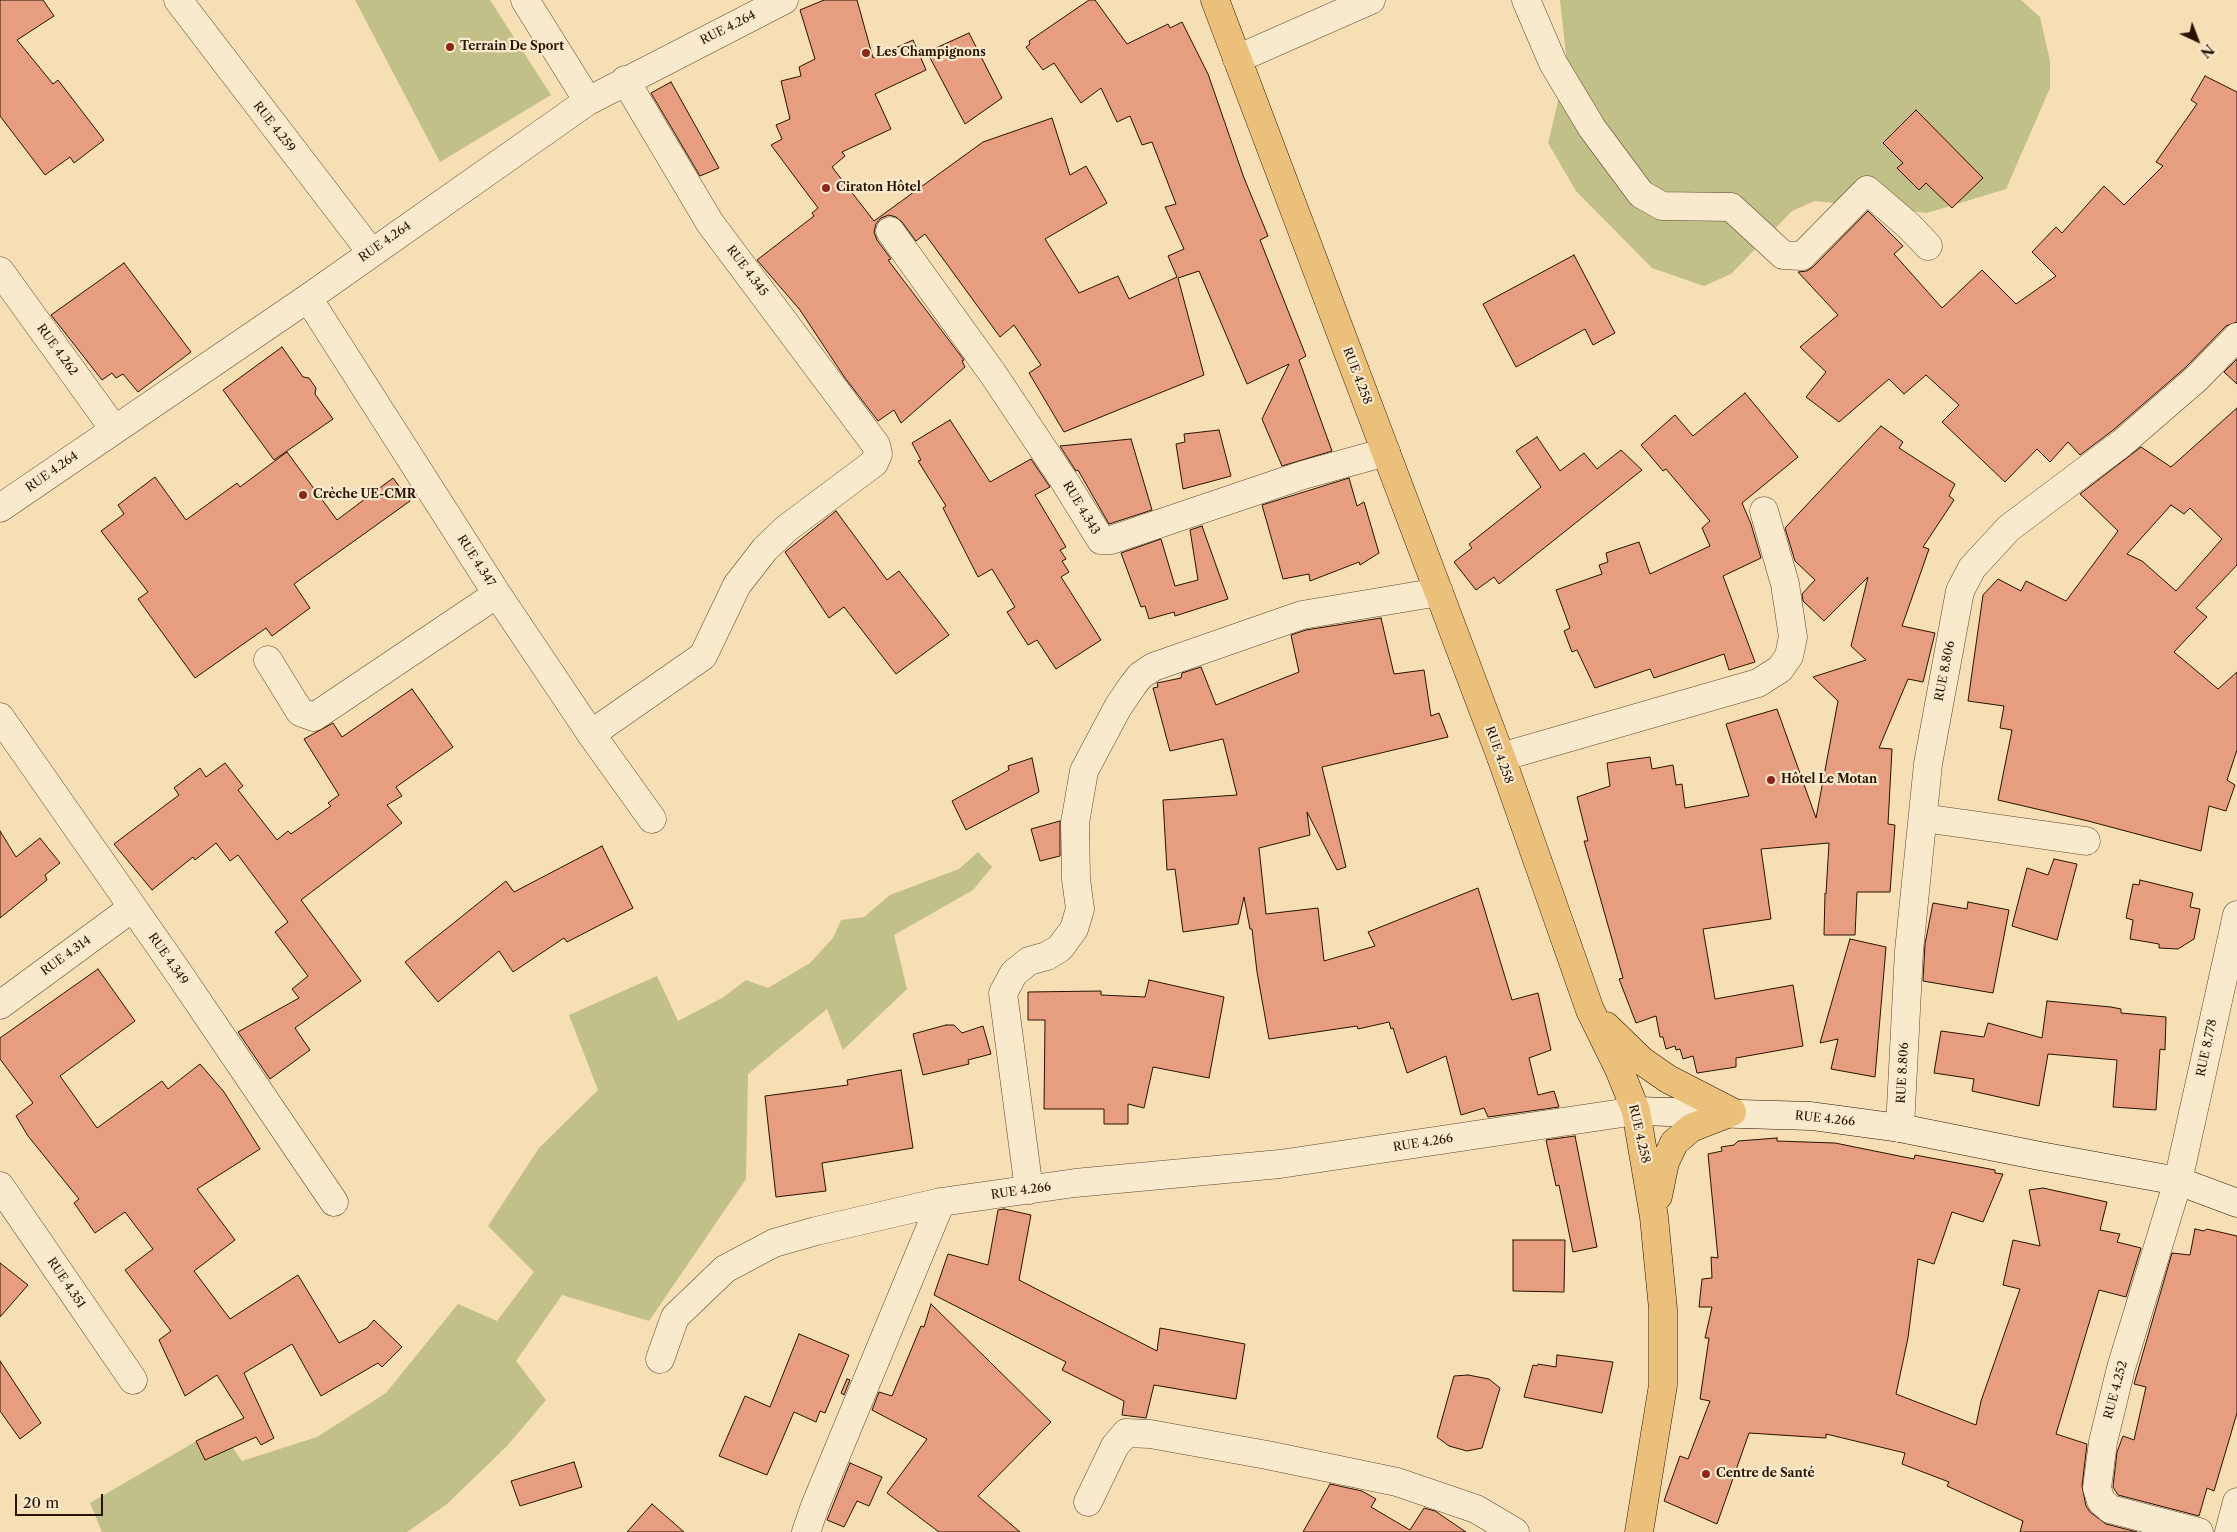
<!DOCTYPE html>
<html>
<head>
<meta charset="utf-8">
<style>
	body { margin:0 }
	#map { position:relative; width:2237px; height:1532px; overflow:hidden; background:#f6dfb4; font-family:"Libre Caslon Text",serif }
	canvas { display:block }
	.north { position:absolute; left:2172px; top:15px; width:50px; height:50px; -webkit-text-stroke:4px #f9eace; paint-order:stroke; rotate:137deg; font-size:14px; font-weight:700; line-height:20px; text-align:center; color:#281200 }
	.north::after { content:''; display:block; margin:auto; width:18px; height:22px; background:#281200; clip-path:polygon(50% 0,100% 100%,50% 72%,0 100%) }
	.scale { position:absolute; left:15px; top:1494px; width:88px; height:22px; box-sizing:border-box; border:2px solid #281200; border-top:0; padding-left:6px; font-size:15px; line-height:18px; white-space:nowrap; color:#281200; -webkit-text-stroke:4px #f9eace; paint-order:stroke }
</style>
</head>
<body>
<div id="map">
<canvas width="2237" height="1532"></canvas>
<div class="north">N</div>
<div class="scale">20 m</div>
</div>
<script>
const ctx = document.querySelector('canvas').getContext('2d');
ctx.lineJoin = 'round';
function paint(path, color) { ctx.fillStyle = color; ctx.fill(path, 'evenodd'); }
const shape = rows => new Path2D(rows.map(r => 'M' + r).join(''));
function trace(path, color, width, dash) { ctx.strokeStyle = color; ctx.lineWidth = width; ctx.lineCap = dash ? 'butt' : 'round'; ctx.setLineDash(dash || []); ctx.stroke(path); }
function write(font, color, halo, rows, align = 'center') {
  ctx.font = font + ' "Libre Caslon Text",serif'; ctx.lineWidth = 4.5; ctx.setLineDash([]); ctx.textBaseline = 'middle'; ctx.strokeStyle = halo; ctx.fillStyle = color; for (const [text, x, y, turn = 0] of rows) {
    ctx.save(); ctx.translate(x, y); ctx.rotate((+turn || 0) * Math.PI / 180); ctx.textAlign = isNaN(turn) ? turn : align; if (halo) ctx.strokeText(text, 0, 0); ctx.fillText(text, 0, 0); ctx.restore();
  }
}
const green = shape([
	[355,0,490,0,551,95,440,162],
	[1560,0,2021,0,2040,17,2050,61,2050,88,2006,189,1927,213,1815,201,1792,211,1731,274,1704,286,1652,268,1576,191,1548,143,1567,64],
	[978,852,992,867,973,890,894,935,907,989,843,1050,827,1009,748,1074,746,1179,649,1321,562,1295,516,1361,546,1400,507,1446,447,1504,407,1532,102,1532,90,1503,219,1428,242,1461,317,1437,386,1393,458,1304,497,1321,534,1272,488,1226,539,1148,598,1090,569,1015,657,976,678,1021,722,998,746,980,768,988,810,963,833,938,841,920,864,917,890,895,959,869]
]);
const building = shape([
	[0,0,43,0,54,16,17,40,53,84,58,80,104,140,74,163,70,157,45,175,0,116,0,0],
	[824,0,857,0,873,58,913,40,926,70,875,94,891,129,842,152,845,156,832,167,874,221,983,142,1052,118,1070,175,1086,166,1107,203,1045,239,1079,293,1118,276,1129,299,1177,277,1168,256,1184,249,1165,207,1176,204,1152,142,1142,145,1130,116,1117,122,1101,88,1081,103,1054,63,1043,70,1026,47,1030,44,1029,41,1089,0,1095,0,1127,44,1168,24,1170,28,1182,22,1208,74,1244,178,1268,236,1260,240,1306,356,1299,360,1332,451,1282,466,1262,419,1289,364,1247,384,1199,271,1178,278,1204,375,1064,432,1029,373,1041,365,1014,325,1000,337,925,234,916,241,902,222,896,217,889,215,881,218,876,224,874,232,877,240,891,259,888,260,964,360,962,361,965,367,901,423,894,410,878,421,845,378,800,310,757,260,814,216,812,213,818,208,771,145,782,139,776,125,790,119,781,81,801,76,799,67,815,59,800,10,824,0],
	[969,33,1002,98,965,124,927,52,969,33],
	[2205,76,2237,92,2237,322,2226,326,2185,368,2112,431,2080,455,2068,442,2050,462,2037,449,2005,482,1942,422,1959,405,1926,375,1904,394,1889,379,1839,422,1806,397,1826,372,1800,347,1838,315,1798,272,1807,271,1813,267,1868,211,1903,246,1894,254,1942,308,1982,270,2016,304,2056,276,2032,252,2056,227,2062,233,2104,186,2124,205,2163,166,2156,162,2197,104,2191,100,2205,76],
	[671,82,719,168,700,176,651,93,671,82],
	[1916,110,1983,178,1952,208,1926,183,1919,190,1897,168,1903,163,1883,143,1916,110],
	[1574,255,1615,333,1593,345,1585,329,1516,367,1483,304,1574,255],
	[124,263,191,352,138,392,123,374,116,378,112,373,102,380,51,315,124,263],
	[282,347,303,377,309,378,316,388,315,394,333,419,274,460,223,390,282,347],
	[2237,359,2237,384,2224,372,2237,359],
	[1745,393,1798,457,1742,503,1751,524,1761,558,1723,576,1755,662,1729,670,1724,654,1654,678,1650,669,1595,688,1577,650,1572,652,1564,631,1570,628,1556,590,1602,574,1599,565,1608,562,1606,553,1639,542,1650,574,1710,546,1702,528,1710,521,1666,469,1663,471,1641,445,1675,415,1693,436,1745,393],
	[2237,408,2237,565,2196,608,2207,617,2174,652,2218,689,2237,672,2237,750,2227,780,2235,785,2226,811,2209,806,2201,851,2088,821,1998,800,2012,730,2000,728,2004,706,1968,701,1983,595,1998,579,2021,591,2026,581,2066,601,2118,531,2080,494,2141,447,2171,467,2237,408],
	[2171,505,2184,514,2190,508,2222,539,2176,591,2142,561,2127,554,2171,505],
	[950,420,990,482,1031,459,1050,487,1035,495,1066,547,1060,550,1066,559,1062,561,1069,572,1061,577,1101,640,1056,669,1037,640,1028,645,1007,612,1015,607,992,569,978,577,943,508,946,506,918,461,921,460,912,443,950,420],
	[1881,426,1903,442,1899,448,1955,484,1949,496,1954,500,1923,547,1929,549,1902,626,1935,633,1923,682,1908,679,1879,748,1892,749,1888,824,1895,825,1890,892,1857,892,1855,935,1824,935,1825,893,1826,894,1829,843,1761,849,1771,919,1703,929,1715,999,1793,985,1803,1046,1736,1058,1736,1067,1697,1073,1693,1056,1683,1059,1680,1049,1676,1050,1675,1046,1666,1049,1663,1037,1660,1037,1656,1016,1636,1023,1619,979,1623,978,1584,841,1588,841,1577,797,1610,786,1607,763,1650,757,1652,769,1673,765,1676,785,1682,784,1685,808,1749,796,1726,724,1777,709,1816,818,1838,701,1813,677,1866,660,1851,646,1868,577,1824,621,1803,601,1802,594,1815,580,1795,561,1785,528,1881,426],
	[1219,430,1231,476,1183,489,1176,444,1185,442,1184,434,1219,430],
	[1537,437,1560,471,1584,453,1597,469,1621,450,1642,470,1499,584,1494,577,1476,590,1454,562,1472,548,1469,544,1541,487,1516,451,1537,437],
	[1131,439,1152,510,1109,524,1078,470,1076,471,1060,446,1131,439],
	[287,452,337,520,393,478,410,501,294,584,310,608,272,636,266,628,195,678,138,599,148,592,101,531,124,514,118,505,155,477,186,520,237,483,240,487,287,452],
	[1349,478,1357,506,1364,502,1379,553,1360,565,1359,562,1310,581,1309,574,1283,579,1262,505,1349,478],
	[836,511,887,580,899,571,949,635,896,674,844,607,829,618,785,552,836,511],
	[1202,526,1228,599,1175,616,1174,612,1149,619,1145,606,1141,607,1121,553,1161,539,1175,586,1198,580,1190,530,1202,526],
	[1381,618,1394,674,1424,670,1431,716,1439,713,1448,737,1322,767,1346,867,1337,870,1307,812,1310,835,1259,848,1266,914,1318,908,1324,961,1375,946,1368,932,1478,888,1512,1000,1538,993,1551,1050,1529,1058,1538,1095,1554,1091,1559,1107,1488,1117,1484,1108,1461,1115,1446,1056,1407,1073,1393,1028,1391,1029,1389,1022,1358,1029,1357,1026,1269,1039,1257,972,1252,929,1250,929,1244,897,1238,924,1183,932,1175,869,1167,870,1163,800,1237,795,1223,739,1170,751,1153,688,1158,687,1157,683,1181,678,1182,673,1201,667,1216,705,1299,672,1291,635,1306,630,1381,618],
	[412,689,453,747,396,787,402,796,387,805,402,823,301,900,361,981,295,1028,310,1050,270,1079,238,1032,299,998,292,989,308,976,275,932,288,922,238,855,230,861,216,843,195,860,193,857,152,890,114,844,179,795,174,788,200,768,206,777,225,763,243,786,238,790,277,840,288,831,291,834,331,806,328,803,339,795,304,739,333,723,342,737,412,689],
	[1032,758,1039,792,966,830,952,801,1009,770,1008,766,1032,758],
	[1060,821,1060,856,1040,861,1031,829,1060,821],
	[0,831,16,857,40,838,60,863,45,875,47,880,0,918,0,831],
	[602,846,633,908,567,942,564,938,513,972,499,951,438,1002,405,962,506,881,514,892,602,846],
	[2054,859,2077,864,2057,940,2012,926,2027,868,2048,875,2054,859],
	[2140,880,2193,893,2190,907,2200,909,2194,939,2178,949,2159,948,2159,944,2130,939,2133,920,2126,918,2133,884,2139,885,2140,880],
	[1968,902,2009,910,1993,993,1923,981,1925,944,1933,903,1967,909,1968,902],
	[1850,939,1886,947,1875,1077,1831,1069,1838,1039,1820,1043,1850,939],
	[98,969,135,1021,60,1076,97,1128,162,1081,168,1089,200,1064,224,1092,260,1149,197,1189,235,1240,194,1271,230,1319,298,1275,339,1343,367,1328,374,1320,402,1347,382,1367,378,1363,321,1396,292,1344,244,1373,274,1438,261,1445,256,1437,205,1460,196,1441,244,1418,217,1375,185,1396,159,1340,171,1331,125,1270,153,1249,125,1212,95,1233,74,1203,79,1199,28,1136,16,1116,33,1103,0,1059,0,1038,98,969],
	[1149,980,1224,997,1209,1078,1153,1067,1144,1108,1128,1104,1128,1124,1104,1124,1104,1109,1044,1109,1045,1020,1028,1020,1028,992,1101,991,1101,995,1145,997,1149,980],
	[2047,1001,2111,1007,2121,1009,2121,1013,2166,1017,2165,1050,2160,1049,2156,1110,2113,1107,2117,1060,2048,1054,2039,1106,1972,1091,1974,1079,1934,1073,1941,1031,1984,1037,1988,1023,2042,1038,2047,1001],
	[946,1025,954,1025,962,1033,983,1026,991,1054,968,1060,969,1064,923,1075,913,1034,946,1025],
	[901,1070,913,1148,822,1163,826,1191,776,1197,765,1096,848,1085,847,1080,901,1070],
	[1575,1136,1597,1247,1573,1252,1559,1185,1556,1186,1546,1140,1575,1136],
	[1777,1138,1777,1141,1835,1143,1914,1159,1915,1155,1995,1170,1995,1173,2003,1174,1983,1222,1952,1212,1934,1264,1918,1259,1908,1338,1896,1394,1976,1425,1981,1401,2020,1289,2003,1285,2013,1240,2040,1246,2029,1190,2043,1188,2107,1202,2100,1230,2120,1234,2117,1242,2141,1248,2126,1297,2099,1290,2056,1434,2087,1444,2082,1486,2086,1506,2090,1512,2106,1524,2137,1532,2020,1532,2023,1521,1947,1486,1949,1482,1902,1464,1905,1453,1826,1434,1826,1438,1749,1433,1717,1524,1664,1501,1680,1456,1688,1459,1710,1401,1700,1399,1709,1338,1705,1338,1712,1307,1699,1307,1702,1279,1712,1278,1711,1257,1718,1258,1708,1154,1722,1151,1721,1147,1734,1145,1738,1141,1777,1138],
	[1004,1209,1031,1215,1019,1280,1157,1351,1160,1328,1245,1344,1236,1399,1154,1385,1146,1418,1122,1415,1124,1401,1062,1370,1066,1362,934,1295,948,1254,988,1265,998,1210,1004,1209],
	[2195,1229,2204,1231,2207,1229,2237,1236,2237,1413,2214,1491,2207,1488,2199,1516,2118,1495,2113,1487,2117,1452,2123,1436,2134,1440,2146,1387,2134,1384,2172,1253,2190,1255,2195,1229],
	[1513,1240,1565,1240,1564,1292,1513,1291,1513,1240],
	[0,1263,28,1285,0,1317,0,1263],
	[931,1304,1051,1422,978,1496,1020,1532,939,1532,887,1493,927,1439,872,1410,879,1392,892,1396,921,1326,924,1327,931,1304],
	[799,1334,849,1355,825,1413,820,1411,816,1422,794,1412,767,1475,719,1456,745,1396,770,1407,799,1334],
	[1557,1355,1613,1362,1602,1413,1524,1397,1533,1365,1537,1366,1538,1364,1556,1367,1557,1355],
	[0,1361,41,1423,20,1439,0,1411,0,1361],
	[1468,1375,1489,1379,1500,1388,1482,1448,1467,1451,1449,1446,1437,1437,1454,1376,1468,1375],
	[847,1379,850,1380,844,1395,841,1393,847,1379],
	[574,1462,582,1487,520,1506,511,1481,574,1462],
	[850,1463,882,1477,869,1506,857,1501,844,1527,827,1520,850,1463],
	[1330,1484,1362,1491,1376,1499,1371,1507,1410,1530,1424,1508,1435,1511,1466,1532,1303,1532,1330,1484],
	[652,1504,684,1532,627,1532,652,1504]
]);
const street = shape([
	[178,0,371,252],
	[525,0,588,101],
	[1526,0,1553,63,1592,128,1641,194,1662,206,1731,207,1783,255,1802,256,1867,190,1909,226,1928,246],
	[1237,59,1371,0],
	[890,231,993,374,1065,482,1101,540,1111,540,1303,475,1386,452],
	[0,271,114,429],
	[308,298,497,594,591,734,652,819],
	[0,508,308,298,588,101,784,0],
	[268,660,300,712,314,717,497,594],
	[0,717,173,965,334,1202],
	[591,734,703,656,737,585,765,549,787,528,874,463,878,454,876,445,710,223,625,80],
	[1501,757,1758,683,1780,669,1789,656,1793,637,1785,584,1764,511],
	[1923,818,2086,841],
	[0,1005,132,908],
	[1900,1128,1909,951,1928,764,1960,591,1972,568,2009,528,2122,443,2196,379,2237,337],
	[0,1186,133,1380],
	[1029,1190,1003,993,1014,973,1029,961,1047,956,1060,948,1074,929,1080,909,1076,879,1075,823,1084,771,1118,707,1133,685,1140,676,1153,667,1302,615,1439,592],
	[660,1359,675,1317,725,1269,774,1243,816,1231,941,1202,1075,1183,1280,1164,1636,1111],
	[1088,1502,1115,1446,1126,1433,1150,1434,1267,1455,1397,1482,1476,1509,1515,1532],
	[806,1532,815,1506,941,1202],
	[2199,1532,2110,1509,2101,1501,2097,1488,2103,1442,2121,1368,2178,1181,2237,915],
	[2229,1532,2237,1502]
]);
const secondary = shape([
	[1636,1111,1811,1116,1900,1128,2040,1156,2178,1181,2237,1203]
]);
const highway = shape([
	[1215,0,1501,757,1590,1010,1619,1069,1636,1111,1654,1217,1663,1309,1663,1385,1639,1532],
	[1606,1026,1642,1061,1668,1079,1732,1112],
	[1658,1196,1665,1162,1674,1143,1691,1128,1732,1112]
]);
const markers = [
	[450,47,5,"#8f2418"],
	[866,53,5,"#8f2418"],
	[826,188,5,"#8f2418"],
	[303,495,5,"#8f2418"],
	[1771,780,5,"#8f2418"],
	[1706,1474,5,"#8f2418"]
];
const streetNames = [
	["RUE 4.264",728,28,-27],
	["RUE 4.259",274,127,52],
	["RUE 4.264",385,242,-35],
	["RUE 4.345",747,271,53],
	["RUE 4.262",57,350,54],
	["RUE 4.258",1357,376,69],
	["RUE 4.264",52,472,-35],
	["RUE 4.343",1081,508,59],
	["RUE 4.347",476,561,57],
	["RUE 8.806",1945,671,-79],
	["RUE 4.258",1499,755,70],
	["RUE 4.314",66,956,-36],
	["RUE 4.349",168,959,55],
	["RUE 8.778",2207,1048,-78],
	["RUE 8.806",1903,1073,-87],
	["RUE 4.266",1825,1119,6],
	["RUE 4.258",1639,1134,77],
	["RUE 4.266",1423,1143,-9],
	["RUE 4.266",1021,1191,-8],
	["RUE 4.351",66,1283,56],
	["RUE 4.252",2116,1390,-75]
];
const poiNames = [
	["Terrain De Sport",460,47],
	["Les Champignons",876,53],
	["Ciraton Hôtel",836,188],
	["Crèche UE-CMR",313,495],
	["Hôtel Le Motan",1781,780],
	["Centre de Santé",1716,1474]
];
paint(green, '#c2c089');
paint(building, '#e79d80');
trace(building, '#281200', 1);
trace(street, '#5c452d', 29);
trace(secondary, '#281200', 29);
trace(highway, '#281200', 29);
trace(street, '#f9eace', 28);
trace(secondary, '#f9eace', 28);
trace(highway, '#ebc07a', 28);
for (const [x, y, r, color] of markers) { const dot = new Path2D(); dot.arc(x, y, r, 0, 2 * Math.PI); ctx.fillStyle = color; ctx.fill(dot); trace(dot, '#f9eace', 2); }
write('12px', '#281200', '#f9eace', streetNames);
write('bold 12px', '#281200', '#f9eace', poiNames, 'left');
</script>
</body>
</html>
